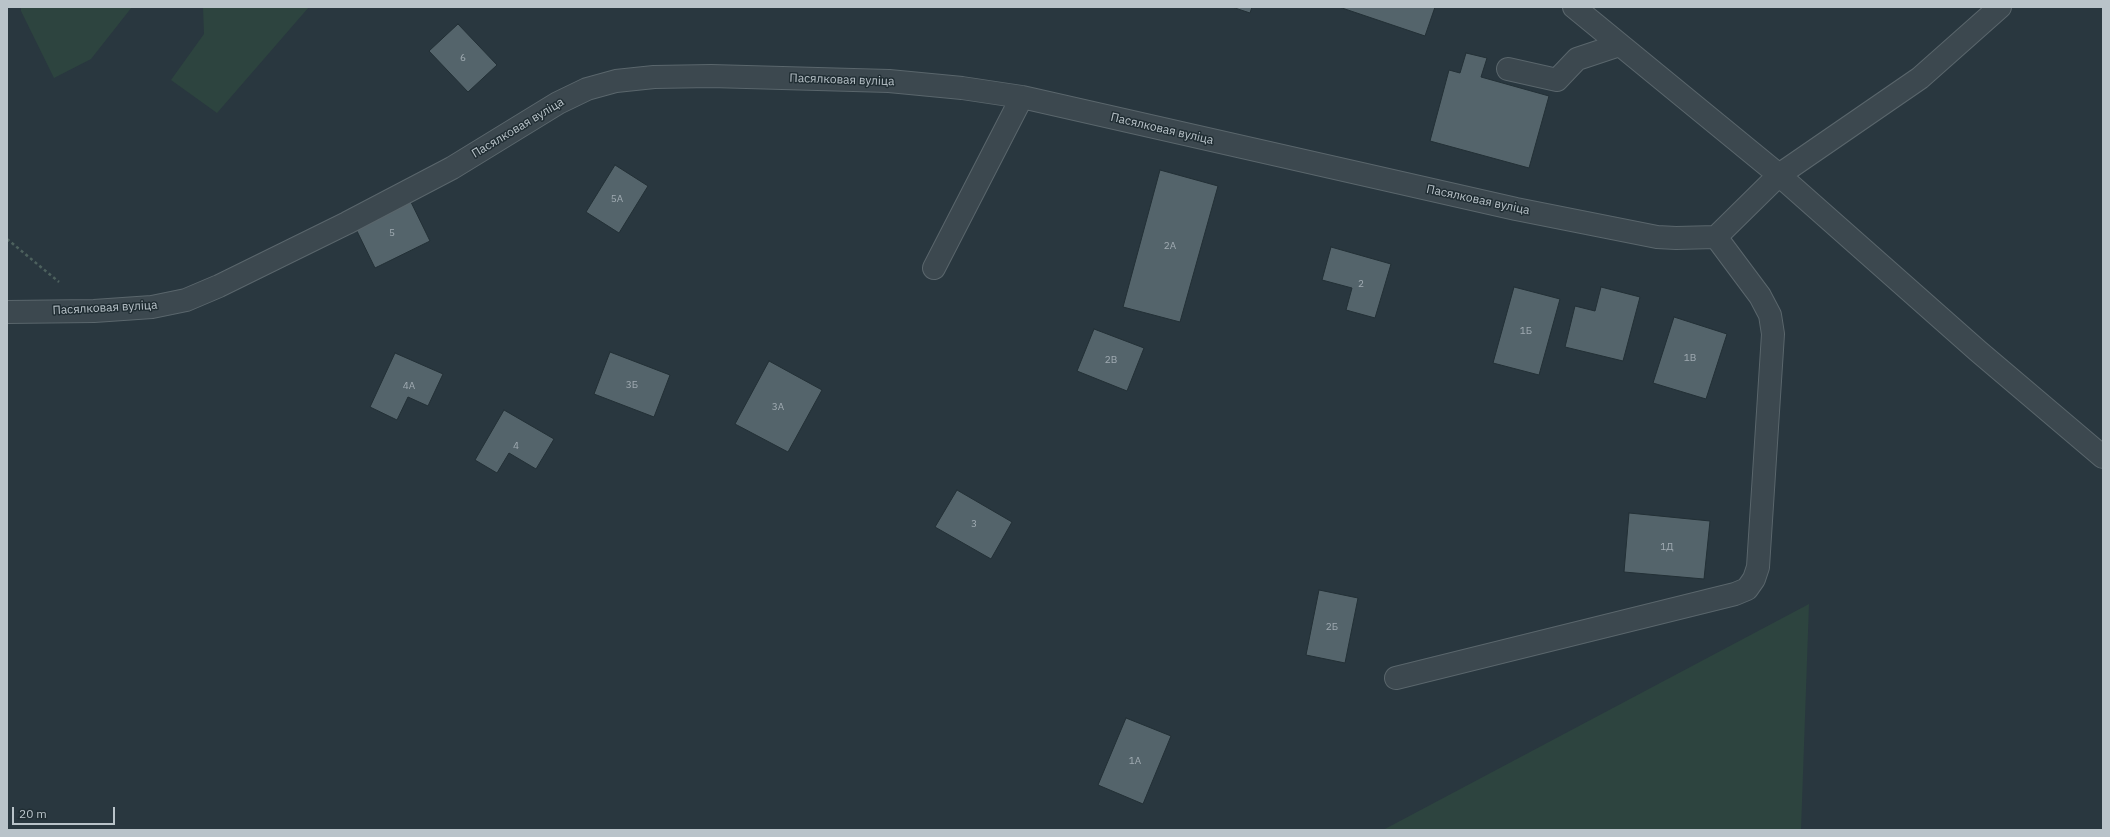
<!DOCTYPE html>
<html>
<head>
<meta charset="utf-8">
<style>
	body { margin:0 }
	#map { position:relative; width:2110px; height:837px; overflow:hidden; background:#29373f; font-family:"IBM Plex Sans",sans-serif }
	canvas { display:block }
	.frame { position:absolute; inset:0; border:8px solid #b9c3c9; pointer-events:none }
	.scale { position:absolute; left:12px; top:807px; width:103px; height:18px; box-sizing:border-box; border:2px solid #b9c3c9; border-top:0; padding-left:5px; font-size:12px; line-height:14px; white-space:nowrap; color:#b9c3c9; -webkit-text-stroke:3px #212e34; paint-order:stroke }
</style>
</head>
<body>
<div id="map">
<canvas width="2110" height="837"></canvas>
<div class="frame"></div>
<div class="scale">20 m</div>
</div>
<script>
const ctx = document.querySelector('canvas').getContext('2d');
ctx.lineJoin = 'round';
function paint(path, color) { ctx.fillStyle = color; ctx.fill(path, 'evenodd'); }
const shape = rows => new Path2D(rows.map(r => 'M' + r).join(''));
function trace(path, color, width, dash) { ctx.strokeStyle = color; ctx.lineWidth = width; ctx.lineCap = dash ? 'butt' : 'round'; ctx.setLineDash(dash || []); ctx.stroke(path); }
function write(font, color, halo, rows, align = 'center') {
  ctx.font = font + ' "IBM Plex Sans",sans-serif'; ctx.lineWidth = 3; ctx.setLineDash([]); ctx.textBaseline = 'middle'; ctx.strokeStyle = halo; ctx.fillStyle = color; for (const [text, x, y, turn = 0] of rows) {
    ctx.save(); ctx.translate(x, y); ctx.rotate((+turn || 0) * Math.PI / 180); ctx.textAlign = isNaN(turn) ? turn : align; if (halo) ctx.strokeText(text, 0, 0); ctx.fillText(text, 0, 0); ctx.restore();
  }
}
const green = shape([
	[21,7,132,7,91,59,54,78,21,11],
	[203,7,309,7,217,113,171,80,204,34],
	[1809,604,1801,830,1383,830]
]);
const building = shape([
	[1232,7,1252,7,1250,13,1232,7],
	[1339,7,1435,7,1425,36,1339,7],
	[458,24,497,65,468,92,429,51,458,24],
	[1466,53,1487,58,1481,77,1549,96,1529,168,1430,141,1449,70,1460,73,1466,53],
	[615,165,648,186,619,233,586,212,615,165],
	[1160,170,1218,186,1180,322,1123,307,1160,170],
	[409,198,430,241,375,268,354,225,409,198],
	[1331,247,1391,264,1375,318,1346,310,1352,288,1322,280,1331,247],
	[1514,287,1560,299,1539,375,1493,363,1514,287],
	[1601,287,1640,297,1623,361,1565,347,1575,306,1595,311,1601,287],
	[1674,317,1727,334,1706,399,1653,383,1674,317],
	[1094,329,1144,348,1127,391,1077,371,1094,329],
	[610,352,670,375,654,417,594,394,610,352],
	[395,353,443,374,428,406,408,397,397,420,370,407,395,353],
	[769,361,822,390,788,452,735,424,769,361],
	[504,410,554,439,536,469,509,453,497,473,475,460,504,410],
	[957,490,1012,522,991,559,935,527,957,490],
	[1629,513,1710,521,1704,579,1624,572,1629,513],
	[1319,590,1358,598,1345,663,1306,655,1319,590],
	[1126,718,1171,736,1143,804,1098,785,1126,718]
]);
const path = shape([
	[7,239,59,282]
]);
const minor = shape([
	[1574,7,1779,175,1978,351,2103,457],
	[1508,69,1557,80,1577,59,1619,45],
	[1716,237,1779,175,1920,78,2000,7],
	[934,268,1022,97],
	[7,312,94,311,152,307,186,300,219,286,347,223,452,168,558,103,587,89,616,81,654,77,711,76,889,81,962,88,1022,97,1516,209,1657,237,1676,238,1716,237],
	[1396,678,1735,594,1747,589,1754,579,1758,567,1773,334,1770,315,1760,296,1716,237]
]);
const numberNames = [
	["6",463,58],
	["5А",617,199],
	["5",392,233],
	["2А",1170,246],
	["2",1361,284],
	["1Б",1526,331],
	["1В",1690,358],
	["2В",1111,360],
	["3Б",632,385],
	["4А",409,386],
	["3А",778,407],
	["4",516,446],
	["3",974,524],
	["1Д",1667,547],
	["2Б",1332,627],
	["1А",1135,761]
];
const streetNames = [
	["Пасялковая вуліца",842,80,2],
	["Пасялковая вуліца",518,128,-31],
	["Пасялковая вуліца",1162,129,13],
	["Пасялковая вуліца",1478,200,12],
	["Пасялковая вуліца",105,308,-3]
];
paint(green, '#2d443f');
paint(building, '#54646b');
trace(building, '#233036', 1);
trace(minor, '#5a666c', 24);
trace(path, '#4d615e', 2.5, [3, 3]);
trace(minor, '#3c484f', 22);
write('10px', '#a0abb2', null, numberNames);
write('12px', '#b9c3c9', '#212e34', streetNames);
</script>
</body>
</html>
